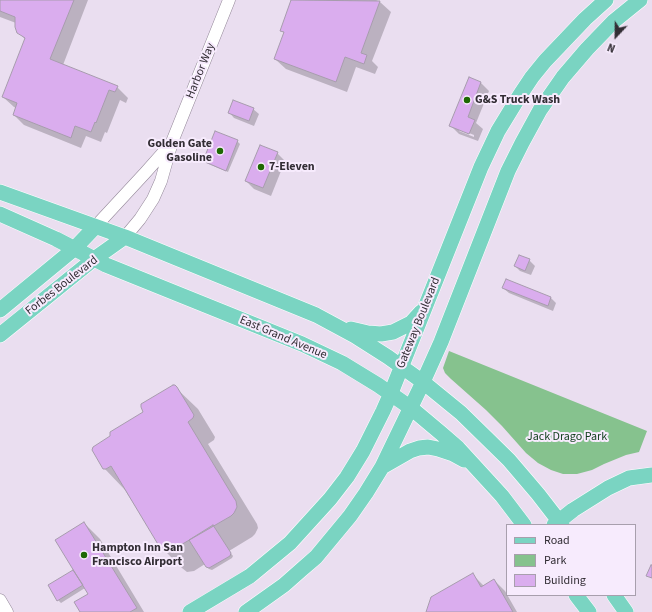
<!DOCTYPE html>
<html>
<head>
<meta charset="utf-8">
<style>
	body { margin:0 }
	#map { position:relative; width:652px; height:612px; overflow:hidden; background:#eadef0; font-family:"Source Sans 3",sans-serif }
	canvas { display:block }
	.legend { position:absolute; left:506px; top:524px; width:130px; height:72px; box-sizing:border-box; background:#f7ebfd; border:1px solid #a89fad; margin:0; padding:5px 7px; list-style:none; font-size:12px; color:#322d34 }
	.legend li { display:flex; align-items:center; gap:8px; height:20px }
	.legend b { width:20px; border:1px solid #a89fad }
	.north { position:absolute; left:596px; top:16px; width:40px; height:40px; -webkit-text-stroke:3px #f7ebfd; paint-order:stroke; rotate:202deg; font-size:11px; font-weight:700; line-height:16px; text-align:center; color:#322d34 }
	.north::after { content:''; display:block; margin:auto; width:14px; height:18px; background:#322d34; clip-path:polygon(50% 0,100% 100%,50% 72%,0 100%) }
</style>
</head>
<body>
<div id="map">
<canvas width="652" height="612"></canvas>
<ul class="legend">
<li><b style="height:5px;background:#7ad4c2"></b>Road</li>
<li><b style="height:11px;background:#86c28e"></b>Park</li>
<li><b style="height:11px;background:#daadee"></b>Building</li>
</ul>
<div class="north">N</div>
</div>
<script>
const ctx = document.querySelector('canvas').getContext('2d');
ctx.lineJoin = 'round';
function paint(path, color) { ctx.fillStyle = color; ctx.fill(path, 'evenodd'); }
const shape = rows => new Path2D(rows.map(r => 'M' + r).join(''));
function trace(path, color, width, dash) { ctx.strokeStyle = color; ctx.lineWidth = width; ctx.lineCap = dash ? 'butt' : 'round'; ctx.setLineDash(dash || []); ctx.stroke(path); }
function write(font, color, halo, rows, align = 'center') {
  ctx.font = font + ' "Source Sans 3",sans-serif'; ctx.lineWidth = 4; ctx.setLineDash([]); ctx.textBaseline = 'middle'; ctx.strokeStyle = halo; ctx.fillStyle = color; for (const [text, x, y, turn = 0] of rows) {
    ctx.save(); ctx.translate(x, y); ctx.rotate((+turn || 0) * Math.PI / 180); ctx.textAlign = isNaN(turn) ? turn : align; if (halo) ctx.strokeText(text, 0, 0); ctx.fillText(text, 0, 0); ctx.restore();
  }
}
const green = shape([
	[449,351,647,431,639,452,626,455,604,464,592,470,577,474,563,474,551,470,538,463,526,453,502,426,486,410,451,379,445,373,443,368]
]);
const shadow = shape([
	[0,0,88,0,63,65,117,87,128,98,126,103,120,100,107,133,105,132,101,142,86,136,81,148,24,125,14,115,16,108,14,107,3,97,26,40,18,32,16,23,0,17],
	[293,0,376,0,380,2,391,12,372,61,378,67,375,74,356,67,347,92,286,69,275,59,285,34,281,30],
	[470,79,481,83,489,91,476,123,483,129,478,141,459,134,451,126],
	[459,129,474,135,474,137,459,131],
	[253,109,259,114,254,126,234,118,229,112],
	[237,141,240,144,228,172,206,163,204,161],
	[277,153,285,161,271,196,254,189,246,181],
	[529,260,535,266,531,275,520,271,515,266],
	[506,281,551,298,556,303,553,311,509,293,503,288],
	[176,388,198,409,215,437,214,440,208,444,257,524,258,528,255,534,252,537,229,551,233,556,232,558,212,570,209,569,205,564,194,571,187,572,182,568,160,546,125,490,104,468,144,413],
	[84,523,100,539,144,612,81,612,90,594,85,588,61,603,58,600,49,585,75,570],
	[472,574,484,586,494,580,505,591,517,612,428,612]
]);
const building = shape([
	[0,0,74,0,50,59,118,86,115,92,109,90,96,123,95,122,91,132,75,126,71,138,13,115,17,103,2,97,25,38,22,36,17,33,15,27,15,17,0,11,0,0],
	[291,0,380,1,361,53,367,55,364,64,345,57,336,82,274,59,284,32,280,31,291,0],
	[469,77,481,82,468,117,475,120,469,134,449,126,469,77],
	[233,100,254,108,249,121,228,113,233,100],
	[215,131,238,140,226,171,203,161,215,131],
	[260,145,278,152,263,188,245,181,260,145],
	[519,255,530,259,525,271,514,266,519,255],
	[506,279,551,297,548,306,502,288,506,279],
	[173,385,175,385,177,387,194,415,193,418,188,422,234,498,236,501,237,507,234,513,231,516,172,550,168,551,165,551,159,546,111,466,106,469,103,469,92,450,93,447,110,436,110,432,143,412,141,407,141,404,173,385],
	[84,522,137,608,130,612,80,612,74,602,88,594,55,540,84,522],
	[213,525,231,553,230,556,209,568,206,567,189,540,213,525],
	[651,565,652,565,652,578,646,576,651,565],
	[73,570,83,585,57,601,48,585,73,570],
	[473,573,481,587,494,579,513,612,426,612,431,597,473,573]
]);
const minor = shape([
	[95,227,145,173,169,146],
	[125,237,140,219,153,199,161,181,172,142,229,0],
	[0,600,7,612]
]);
const major = shape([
	[0,192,125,237,316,315,355,336,388,357,423,382,461,413,509,460,538,494,562,525],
	[0,214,56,239,106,265,302,344,342,363,378,385,411,408,442,434,458,448,502,496,524,525],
	[0,310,74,249,95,227],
	[351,329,368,333,381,334,393,332,411,323,421,312],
	[0,335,94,259,125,237],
	[382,467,410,451,419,448,428,447,438,449,453,454,464,460],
	[554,525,573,510,608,488,629,478,652,475],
	[576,595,589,612],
	[614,595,626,612],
	[190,612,250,576,290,543,330,499,347,477,363,451,383,411,391,393,481,167,498,131,520,95,532,77,545,61,585,19,606,0],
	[246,612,284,585,301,570,316,557,350,516,366,493,382,467,423,382,441,342,508,171,522,143,540,110,563,77,587,49,614,21,640,0]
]);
const markers = [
	[467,100,4,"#1e6803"],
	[220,151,4,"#1e6803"],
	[261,167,4,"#1e6803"],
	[84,555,4,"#1e6803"]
];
const streetNames = [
	["Harbor Way",201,71,-68],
	["Forbes Boulevard",62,286,-38],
	["Gateway Boulevard",419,323,-68],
	["East Grand Avenue",283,338,23]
];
const poiNames = [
	["G&S Truck Wash",475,100],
	["Golden Gate",212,144,"right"],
	["Gasoline",212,158,"right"],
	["7-Eleven",269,167],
	["Hampton Inn San",92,548],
	["Francisco Airport",92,562]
];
const parkNames = [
	["Jack Drago Park",567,437]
];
paint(green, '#86c28e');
paint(shadow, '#0003');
paint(building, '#daadee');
trace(building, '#a79cad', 1);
trace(minor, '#948899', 13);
trace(major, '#fff', 16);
trace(minor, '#fff', 12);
trace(major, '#7ad4c2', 15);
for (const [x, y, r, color] of markers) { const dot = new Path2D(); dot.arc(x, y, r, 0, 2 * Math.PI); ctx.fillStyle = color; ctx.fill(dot); trace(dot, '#f7ebfd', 1.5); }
write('12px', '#322d34', '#f7ebfd', streetNames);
write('bold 12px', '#322d34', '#f7ebfd', poiNames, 'left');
write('12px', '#103e1b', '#f7ebfd', parkNames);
</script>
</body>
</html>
